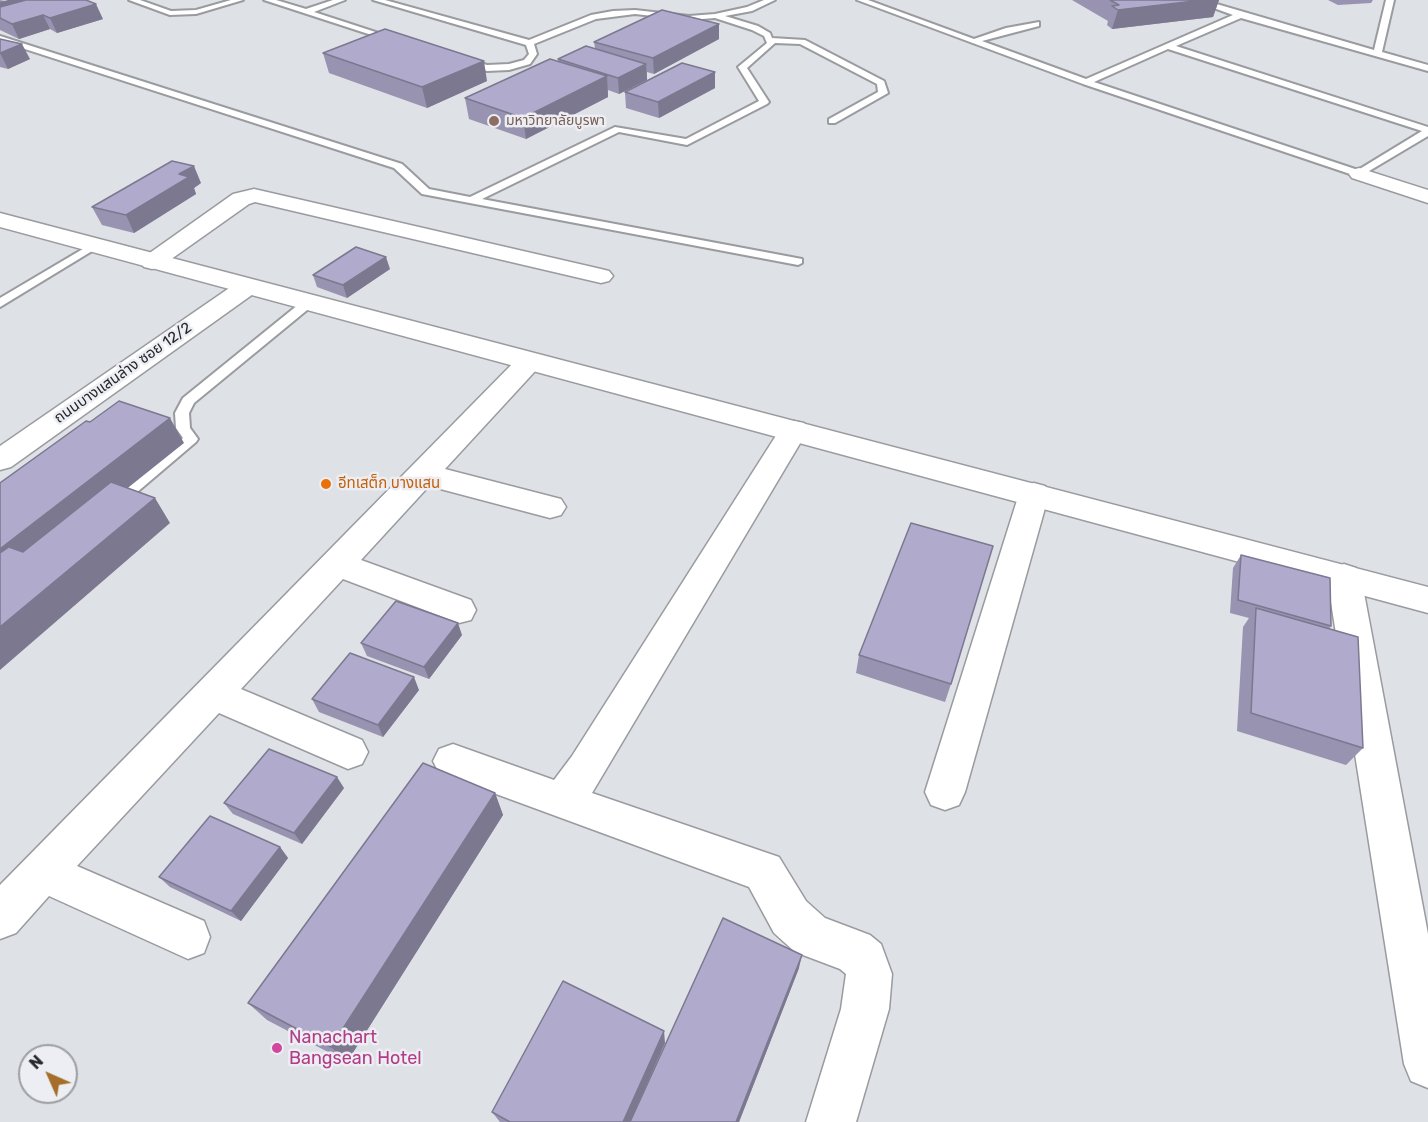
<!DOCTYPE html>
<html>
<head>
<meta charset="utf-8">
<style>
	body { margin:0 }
	#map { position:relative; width:1428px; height:1122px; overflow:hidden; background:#dee1e6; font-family:Rubik,sans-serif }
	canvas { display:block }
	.north { position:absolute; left:18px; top:1044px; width:60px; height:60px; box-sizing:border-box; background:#eceef3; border:2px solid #9d9ea2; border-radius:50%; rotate:315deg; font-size:16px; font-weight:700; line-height:24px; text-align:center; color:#262729 }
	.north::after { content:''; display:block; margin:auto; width:21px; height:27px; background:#a56e2a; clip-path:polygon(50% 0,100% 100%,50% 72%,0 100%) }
</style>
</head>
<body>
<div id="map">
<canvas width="1428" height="1122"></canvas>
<div class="north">N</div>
</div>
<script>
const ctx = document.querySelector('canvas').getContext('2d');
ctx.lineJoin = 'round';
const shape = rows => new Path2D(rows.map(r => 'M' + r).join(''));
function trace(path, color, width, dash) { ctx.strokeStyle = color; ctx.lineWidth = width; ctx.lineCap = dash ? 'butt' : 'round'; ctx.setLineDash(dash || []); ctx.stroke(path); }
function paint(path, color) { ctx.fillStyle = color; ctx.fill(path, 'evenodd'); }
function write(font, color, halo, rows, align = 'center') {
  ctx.font = font + ' Rubik,"Noto Sans Thai",sans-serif'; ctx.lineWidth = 5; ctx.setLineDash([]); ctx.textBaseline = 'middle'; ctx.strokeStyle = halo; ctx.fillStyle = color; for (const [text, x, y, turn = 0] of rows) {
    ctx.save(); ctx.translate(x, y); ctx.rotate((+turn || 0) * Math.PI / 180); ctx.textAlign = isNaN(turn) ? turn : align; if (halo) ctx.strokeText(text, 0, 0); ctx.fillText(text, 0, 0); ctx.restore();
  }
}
const lane = shape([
	[129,0,140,0,171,11,196,10,231,0,243,0,196,14,170,15,129,0],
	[264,0,276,0,306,9,333,0,345,0,314,12,400,40,393,42,264,0],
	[373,0,385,0,529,40,591,15,613,11,635,10,689,16,715,14,747,7,764,0,775,0,752,11,725,16,758,26,770,33,772,38,805,40,884,81,888,93,835,123,829,123,829,119,878,92,877,84,800,44,775,43,747,68,769,102,767,104,687,145,619,132,482,199,802,259,802,263,798,265,422,194,394,168,0,41,0,36,402,164,429,189,470,197,615,127,686,139,759,101,738,67,767,43,764,36,752,30,715,18,689,20,635,14,596,19,534,44,537,54,530,64,509,70,487,71,460,61,464,58,487,65,509,64,524,60,529,54,526,45,373,0],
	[857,0,868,0,974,39,1006,28,1039,22,1039,26,982,41,1086,79,1233,15,1192,0,1203,0,1374,50,1386,0,1394,0,1382,52,1428,65,1428,71,1241,18,1176,46,1428,127,1428,136,1359,177,1083,84,857,0],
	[1168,49,1422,131,1358,170,1094,82,1168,49],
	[93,243,99,246,97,248,0,307,0,298,93,243],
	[308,299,312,300,314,303,312,306,194,403,189,413,190,428,198,439,196,442,129,499,119,499,116,495,119,491,183,438,176,428,175,413,183,398,304,300,308,299]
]);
const street = shape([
	[1359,168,1428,190,1428,203,1352,178,1349,174,1352,170,1359,168],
	[254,189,601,269,609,271,613,276,609,281,601,283,255,202,249,204,160,267,152,269,144,267,140,262,144,257,233,194,254,189],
	[247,280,256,282,259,287,256,292,11,467,0,470,0,446,238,282,247,280],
	[529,354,538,356,542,362,538,368,445,469,561,499,566,507,561,515,550,518,429,486,361,560,471,600,476,610,471,620,459,623,343,579,241,689,362,740,368,752,362,764,348,769,219,713,77,866,204,921,210,937,204,953,188,959,49,896,16,933,0,939,0,885,520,356,529,354],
	[794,421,804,423,808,430,592,793,779,857,806,901,825,918,870,935,881,944,892,974,889,1009,856,1122,806,1122,841,1009,846,974,840,969,795,952,774,933,749,887,439,773,433,761,439,749,453,744,554,780,572,756,784,423,794,421],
	[1034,483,1045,486,1049,494,965,792,959,805,945,810,931,805,925,792,1019,494,1023,486,1034,483],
	[1344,564,1356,568,1361,577,1428,934,1428,1088,1411,1081,1404,1064,1327,577,1332,568,1344,564]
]);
const secondary = shape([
	[0,213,1428,587,1428,613,0,227,0,213]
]);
const wall = shape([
	[0,0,103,19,57,33,50,29,19,39,0,30],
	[1072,0,1219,0,1213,17,1112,29,1107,25,1108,21],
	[1328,0,1373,0,1371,3,1338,5],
	[719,24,719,39,654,74,647,72,647,80,619,94,608,90,608,97,526,139,469,119,465,98,558,62,558,59,595,48,594,42],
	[0,39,30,59,8,69,0,67],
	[323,53,487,81,427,108,329,73],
	[715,88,659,118,626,108,625,92],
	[201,183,194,188,196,194,134,233,102,225,92,207],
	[390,269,347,298,317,287,313,275],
	[1241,555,1331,626,1329,629,1363,748,1346,765,1237,731,1243,627,1249,618,1230,613,1233,568],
	[462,635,429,679,367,656,361,643],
	[859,655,951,684,945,702,856,673],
	[419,690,383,737,319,712,312,699],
	[344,788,302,844,233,814,224,803],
	[495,793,503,815,347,1062,267,1020,248,1003],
	[280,847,288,858,241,921,170,887,159,877],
	[799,968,739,1122,500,1122,492,1112,665,1043,635,1110]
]);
const shadedWall = shape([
	[8,0,43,0,0,18,0,2],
	[1203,0,1219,0,1213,17,1112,29,1118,10],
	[96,4,103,19,57,33,50,18],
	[43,15,50,29,19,39,12,24],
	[719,24,719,39,654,74,653,58],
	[22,44,30,59,8,69,0,53],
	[484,61,487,81,427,108,422,87],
	[646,64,647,80,619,94,618,78],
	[715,72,715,88,659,118,658,102],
	[607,76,608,97,526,139,523,118],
	[194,166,201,183,194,188,196,194,134,233,126,215,179,174],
	[386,257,390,269,347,298,343,285],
	[170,418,184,443,0,590,0,549],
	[155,498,170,523,0,670,0,627],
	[458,623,462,635,429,679,424,667],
	[414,677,419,690,383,737,378,725],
	[337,777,344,788,302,844,294,833],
	[495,793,503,815,347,1062,331,1047],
	[280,847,288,858,241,921,231,911],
	[802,955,799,968,739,1122,736,1122],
	[664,1031,665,1043,630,1122,623,1122]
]);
const building = shape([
	[26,0,86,0,96,4,50,18,43,15,12,24,0,18,0,7,26,0],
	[1110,0,1203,0,1118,10,1112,6,1119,5,1110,0],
	[662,10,719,24,653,58,594,42,662,10],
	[385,29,484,61,422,87,323,53,385,29],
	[0,39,22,44,0,53,0,39],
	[586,46,646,64,618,78,558,59,586,46],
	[550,59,607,76,523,118,465,98,550,59],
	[682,63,715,72,658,102,625,92,682,63],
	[172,161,194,166,179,174,189,177,126,215,92,207,172,161],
	[356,247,386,257,343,285,313,275,356,247],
	[119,401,170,418,0,549,0,483,86,421,90,422,119,401],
	[111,482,155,498,0,627,0,553,9,547,23,552,111,482],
	[911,523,993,546,951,684,859,655,911,523],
	[1241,555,1330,578,1331,626,1238,600,1241,555],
	[396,601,458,623,424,667,361,643,396,601],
	[1256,608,1358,637,1363,748,1251,713,1256,608],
	[350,653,414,677,378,725,312,699,350,653],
	[269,749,337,777,294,833,224,803,269,749],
	[423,763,495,793,331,1047,248,1003,423,763],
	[210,816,280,847,231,911,159,877,210,816],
	[723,918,802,955,736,1122,630,1122,723,918],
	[563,981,664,1031,623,1122,510,1122,492,1112,563,981]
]);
const markers = [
	[494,121,6,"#8d6e63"],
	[326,484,6,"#e8710a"],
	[277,1048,6,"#d1479c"]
];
const farEducationnames = [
	["มหาวิทยาลัยบูรพา",506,121]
];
const streetNames = [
	["ถนนบางแสนล่าง ซอย 12/2",123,373,-35]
];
const foodNames = [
	["อีทเสต็ก บางแสน",338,484]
];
const nearHotelnames = [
	["Nanachart",289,1038],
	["Bangsean Hotel",289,1059]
];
trace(lane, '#999b9f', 4);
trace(street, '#999b9f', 3);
trace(secondary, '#999b9f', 3);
paint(lane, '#fff');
paint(street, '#fff');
paint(secondary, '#fff');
paint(wall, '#9793b0');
paint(shadedWall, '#7b7890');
paint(building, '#b0abcd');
trace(building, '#7b7890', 1.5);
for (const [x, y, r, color] of markers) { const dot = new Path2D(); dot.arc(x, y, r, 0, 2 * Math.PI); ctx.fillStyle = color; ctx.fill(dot); trace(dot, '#eceef3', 2); }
write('14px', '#785e54', '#eceef3', farEducationnames, 'left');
write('15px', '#262729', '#eceef3', streetNames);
write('15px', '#c56008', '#eceef3', foodNames, 'left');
write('18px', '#b23c85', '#eceef3', nearHotelnames, 'left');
</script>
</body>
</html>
